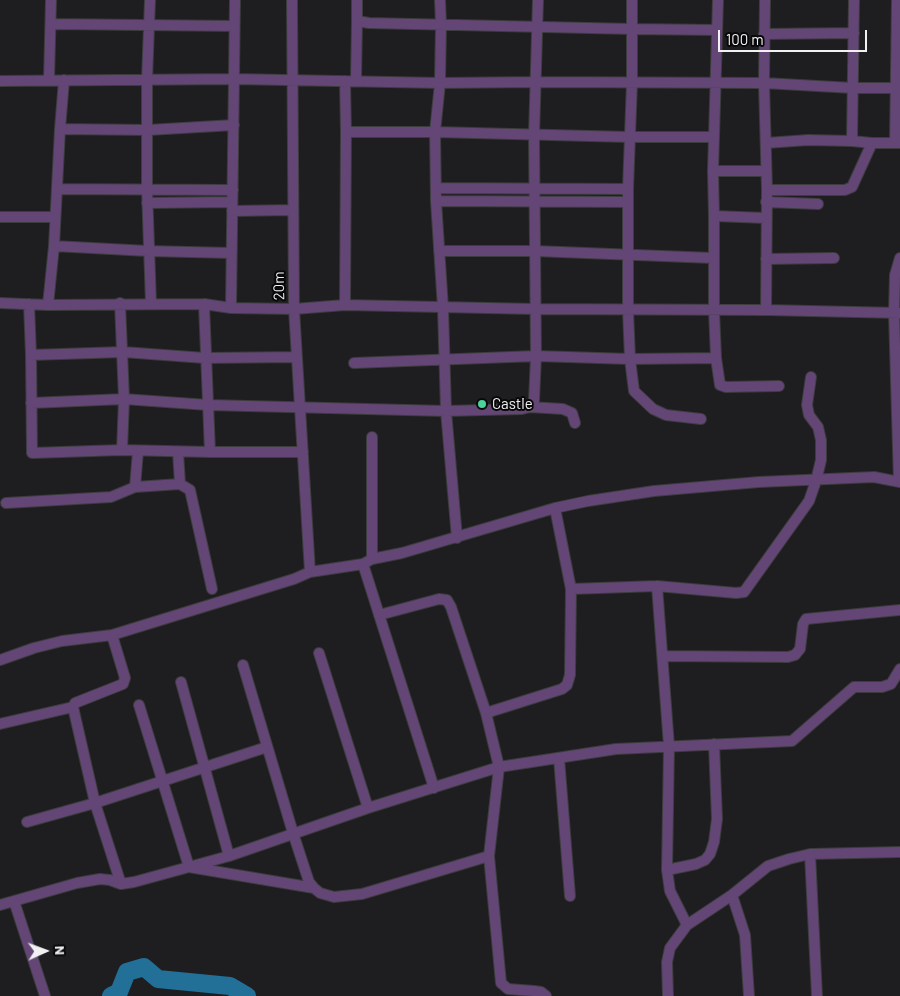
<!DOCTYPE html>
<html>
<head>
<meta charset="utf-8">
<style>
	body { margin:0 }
	#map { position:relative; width:900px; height:996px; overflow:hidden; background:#1e1e20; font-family:Barlow,sans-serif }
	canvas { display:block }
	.north { position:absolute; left:20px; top:926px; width:50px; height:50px; -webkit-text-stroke:4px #080809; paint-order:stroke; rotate:88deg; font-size:14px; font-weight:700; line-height:20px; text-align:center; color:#f1f1f3 }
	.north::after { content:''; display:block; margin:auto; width:18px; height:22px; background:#f1f1f3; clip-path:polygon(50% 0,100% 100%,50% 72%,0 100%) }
	.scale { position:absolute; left:718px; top:30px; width:149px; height:22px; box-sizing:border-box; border:2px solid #f1f1f3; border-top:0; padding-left:6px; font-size:15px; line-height:18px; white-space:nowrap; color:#f1f1f3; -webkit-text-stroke:4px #080809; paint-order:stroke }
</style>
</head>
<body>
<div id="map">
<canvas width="900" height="996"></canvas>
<div class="north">N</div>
<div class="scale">100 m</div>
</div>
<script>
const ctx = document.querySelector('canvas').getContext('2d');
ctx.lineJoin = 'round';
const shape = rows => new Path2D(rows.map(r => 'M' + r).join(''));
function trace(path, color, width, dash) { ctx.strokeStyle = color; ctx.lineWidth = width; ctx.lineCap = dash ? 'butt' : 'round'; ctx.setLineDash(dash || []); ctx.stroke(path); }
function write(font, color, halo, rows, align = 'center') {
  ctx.font = font + ' Barlow,sans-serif'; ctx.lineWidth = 4; ctx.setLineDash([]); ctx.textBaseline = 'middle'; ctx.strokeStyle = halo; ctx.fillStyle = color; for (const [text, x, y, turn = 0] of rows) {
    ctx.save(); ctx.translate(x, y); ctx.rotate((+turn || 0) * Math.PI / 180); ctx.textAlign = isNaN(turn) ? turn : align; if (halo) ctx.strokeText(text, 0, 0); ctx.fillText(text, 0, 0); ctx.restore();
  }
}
const river = shape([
	[111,996,119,992,127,972,144,967,158,979,230,986,247,996]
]);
const minor = shape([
	[150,0,147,80,147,189,151,304],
	[292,0,294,309,310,572],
	[357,0,357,21,369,23,632,29,717,30],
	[440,0,441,24,440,83,435,132,436,201,443,308,446,411,457,538],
	[632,0,632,82,628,189,628,310,630,359,634,391,653,409,666,415,701,419],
	[765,0,764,83,767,190,766,310],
	[51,24,234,26],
	[764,34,854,33],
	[49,80,51,0],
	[64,80,60,129,148,130,234,125],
	[0,81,234,79,440,83,535,82,764,83,853,88,900,88],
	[356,81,357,21],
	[346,132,435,132,629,137,713,137],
	[852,141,854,0],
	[766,143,808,140,852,141,872,143,900,143],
	[895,143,897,0],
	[713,171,765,171],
	[437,188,628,189],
	[57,189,233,190],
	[767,190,845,190,852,187,872,143],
	[436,201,628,202],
	[766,202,818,204],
	[147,203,232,202],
	[232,211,293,210],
	[714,216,766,218],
	[0,217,55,217],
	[54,246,60,129],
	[439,251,535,251,713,258],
	[766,259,834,258],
	[0,303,48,305,204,304,231,308,294,309,345,305,535,309,766,310,900,313],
	[120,303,124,399,122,450],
	[29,304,31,355,32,453,122,450,210,452,303,452],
	[204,304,210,452],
	[48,305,54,246,148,251,231,253],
	[345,305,346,132,345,81],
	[231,308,235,0],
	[31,355,123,352,205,358,296,357],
	[716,358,720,385,726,387,779,386],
	[354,363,536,356,630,359,716,358,714,310,714,216,713,171,718,0],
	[31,403,124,399,208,405,446,411,522,409,530,407,563,409,572,413,575,423],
	[530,407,534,401,536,356,534,136,538,0],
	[178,452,180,484,190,490,212,589],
	[899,482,894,313,895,275,900,258],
	[135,487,180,484],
	[6,503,111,497,135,487,138,451],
	[372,559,372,437],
	[363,564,434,788],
	[657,586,669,746,667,870,670,891,687,925],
	[571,589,657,586,736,593,744,592,809,501,816,481,821,460,821,440,818,427,809,415,807,405,811,377],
	[379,615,439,599,447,600,451,607,486,713,499,767,489,856,501,983,508,989,534,991,541,992,546,996],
	[112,635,125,678,123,684,75,703,73,707,95,803,121,884],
	[319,653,368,808],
	[663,656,788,657,795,655,800,649,803,624,806,619,900,610],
	[0,660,34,648,62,641,112,635,294,579,310,572,363,564,372,559,402,553,555,508,588,501,654,491,759,482,874,477,900,482],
	[243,665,293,833,309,882,314,888,320,893,334,897,362,894,489,856],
	[181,682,229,856],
	[139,705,189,867,314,888],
	[486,713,562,689,567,685,570,675,571,589,555,508],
	[0,724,73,707],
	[559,758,570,896],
	[27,822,95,803,267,747],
	[810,854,900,852],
	[667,870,696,864,705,860,710,854,714,842,717,819,714,744],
	[732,895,745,935,749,996],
	[14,901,45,996],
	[0,905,77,883,100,879,110,880,121,884,134,882,189,867,229,856,368,808,499,767,616,749,792,741,854,687,882,687,891,684,900,669],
	[668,996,667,962,670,948,687,925,732,895,768,866,789,859,810,854,817,996]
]);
const markers = [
	[482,404,5,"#4cd39b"]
];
const streetNames = [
	["20m",279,286,-91]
];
const poiNames = [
	["Castle",492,404]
];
trace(river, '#226f98', 18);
trace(minor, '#3c3c3e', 12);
trace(minor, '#634675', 10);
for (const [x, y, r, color] of markers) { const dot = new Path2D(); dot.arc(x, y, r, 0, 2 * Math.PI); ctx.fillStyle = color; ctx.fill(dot); trace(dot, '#080809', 2); }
write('15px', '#f1f1f3', '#080809', streetNames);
write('15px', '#f1f1f3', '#080809', poiNames, 'left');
</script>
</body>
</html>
